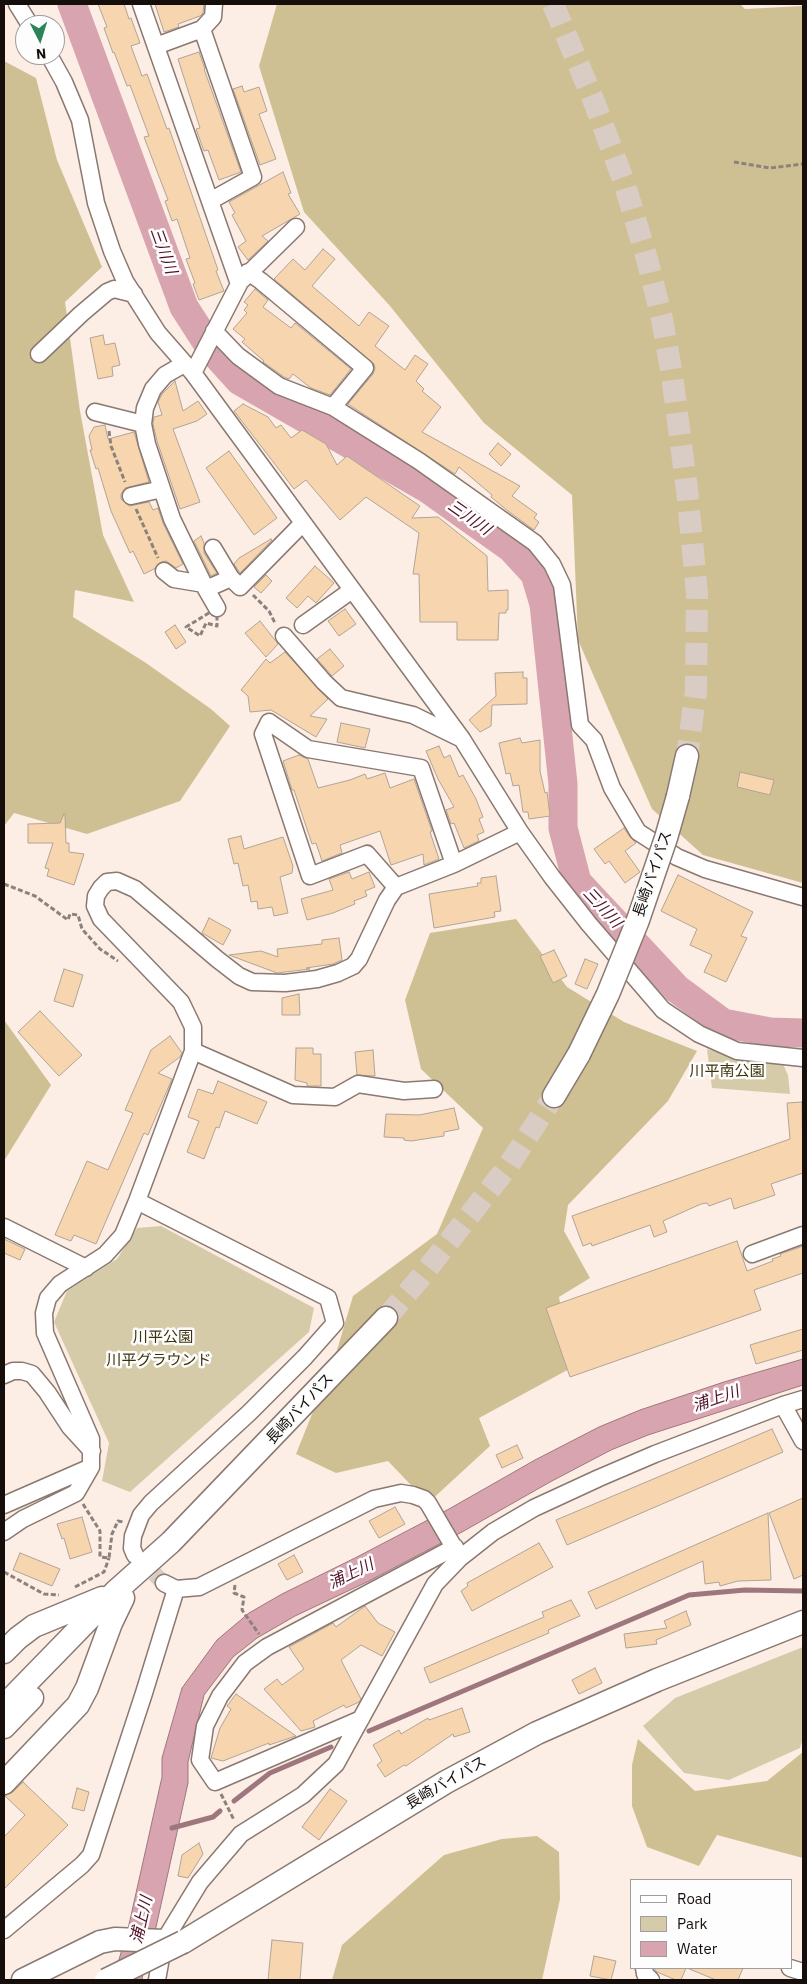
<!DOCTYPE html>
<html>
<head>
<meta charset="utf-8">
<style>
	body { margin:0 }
	#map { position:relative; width:807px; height:1984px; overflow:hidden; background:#fcede5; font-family:"IBM Plex Sans",sans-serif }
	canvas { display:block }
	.frame { position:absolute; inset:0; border:5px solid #150e0b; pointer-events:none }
	.legend { position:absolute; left:630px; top:1879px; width:162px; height:90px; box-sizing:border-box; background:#fdfdfd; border:1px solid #a09d9c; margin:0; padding:6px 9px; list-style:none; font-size:15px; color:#150e0b }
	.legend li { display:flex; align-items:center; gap:10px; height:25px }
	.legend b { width:25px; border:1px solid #a09d9c }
	.north { position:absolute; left:15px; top:15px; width:50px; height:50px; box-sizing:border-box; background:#fdfdfd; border:1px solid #a09d9c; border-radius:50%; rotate:175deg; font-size:14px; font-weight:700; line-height:20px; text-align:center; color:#150e0b }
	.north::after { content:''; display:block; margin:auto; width:18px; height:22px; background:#2b8358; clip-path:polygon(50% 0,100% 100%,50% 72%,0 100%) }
</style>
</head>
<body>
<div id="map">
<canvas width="807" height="1984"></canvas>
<div class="frame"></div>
<ul class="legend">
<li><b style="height:6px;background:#fff"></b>Road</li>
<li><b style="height:14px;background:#d6cba9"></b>Park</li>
<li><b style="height:14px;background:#d8a4af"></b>Water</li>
</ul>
<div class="north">N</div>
</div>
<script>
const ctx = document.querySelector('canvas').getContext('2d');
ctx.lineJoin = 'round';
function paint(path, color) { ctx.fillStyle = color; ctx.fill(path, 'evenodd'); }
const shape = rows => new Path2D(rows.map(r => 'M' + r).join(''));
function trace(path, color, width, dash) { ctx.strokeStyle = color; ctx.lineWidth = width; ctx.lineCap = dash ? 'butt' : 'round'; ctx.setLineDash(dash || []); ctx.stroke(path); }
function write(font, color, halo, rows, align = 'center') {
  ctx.font = font + ' "IBM Plex Sans","Noto Sans JP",sans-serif'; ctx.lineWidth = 5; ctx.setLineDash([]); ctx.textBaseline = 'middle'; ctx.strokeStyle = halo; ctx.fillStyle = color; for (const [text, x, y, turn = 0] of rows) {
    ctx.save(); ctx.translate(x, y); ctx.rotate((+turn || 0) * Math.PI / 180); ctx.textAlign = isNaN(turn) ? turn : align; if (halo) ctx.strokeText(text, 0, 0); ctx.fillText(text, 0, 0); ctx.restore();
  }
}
const green = shape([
	[707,1049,741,1059,782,1062,788,1075,790,1094,712,1088],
	[161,1226,314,1308,309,1332,130,1492,102,1481,109,1443,54,1322,67,1291,117,1259,137,1228],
	[803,1647,803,1738,800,1748,729,1780,684,1773,643,1726,675,1698]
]);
const forest = shape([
	[277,4,740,4,745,9,803,6,803,883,703,855,652,809,578,640,572,495,484,423,390,306,304,212,259,66],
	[4,61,36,78,57,160,102,267,65,302,80,411,103,535,134,602,75,590,73,617,146,663,211,709,230,726,180,801,87,834,14,813,4,826],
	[516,919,567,987,624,1022,697,1051,668,1101,568,1205,564,1231,590,1278,559,1297,571,1368,479,1418,490,1446,428,1503,388,1461,336,1473,296,1454,335,1357,353,1296,437,1234,483,1128,421,1069,405,1000,430,933],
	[4,1020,51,1085,4,1161],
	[638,1739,695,1791,767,1781,803,1752,803,1858,717,1835,699,1866,647,1847,632,1806,632,1765],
	[537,1836,559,1852,560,1899,542,1980,332,1980,342,1945,444,1855,502,1839]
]);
const water = shape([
	[803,1359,803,1385,648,1435,611,1450,550,1482,462,1532,369,1581,295,1616,257,1638,233,1657,204,1695,188,1762,188,1783,154,1936,146,1948,142,1980,113,1980,128,1929,162,1777,162,1758,182,1688,217,1640,249,1613,282,1594,355,1558,449,1509,535,1460,599,1427,640,1410,724,1382,803,1359]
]);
const stream = shape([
	[369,1731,689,1595,745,1590,803,1591],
	[234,1801,270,1773,331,1747],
	[172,1828,213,1817,220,1811]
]);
const river = shape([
	[72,4,184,307,211,349,240,381,428,489,511,548,535,574,544,604,547,633,563,784,563,828,577,882,677,989,723,1023,770,1032,803,1033]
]);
const building = shape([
	[98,4,124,4,129,19,131,18,140,43,131,46,142,76,147,74,167,129,169,128,218,270,216,271,224,291,199,300,193,284,195,283,186,259,190,258,177,219,172,221,165,201,168,200,144,137,149,136,130,85,127,86,114,52,113,53,104,28,107,27,98,4],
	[155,4,204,4,203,13,200,16,178,24,179,27,164,32,155,4],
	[199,52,205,69,204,69,241,172,219,180,208,150,204,151,196,129,200,128,178,59,199,52],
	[242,86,244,92,259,87,267,111,259,114,276,159,260,165,233,89,242,86],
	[283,172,291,193,288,194,300,214,262,236,268,241,248,260,238,247,246,241,232,215,235,213,229,202,283,172],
	[323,249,335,259,312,286,359,326,369,312,389,326,375,346,405,370,415,355,428,364,416,381,424,389,422,391,441,407,422,432,520,486,512,496,537,514,534,518,539,522,534,530,508,511,491,497,492,495,459,467,455,474,348,404,373,374,375,369,374,364,274,279,293,259,305,270,323,249],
	[255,289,268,300,263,307,291,328,295,323,351,369,330,395,311,388,293,374,289,379,284,377,263,362,264,361,242,342,245,339,233,329,247,313,244,310,248,305,244,302,255,289],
	[103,335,105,345,115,343,120,365,112,367,113,376,98,379,90,338,103,335],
	[175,381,183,411,198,401,207,414,197,421,173,429,200,502,180,509,157,441,153,424,154,417,162,415,158,402,162,394,175,381],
	[243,404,268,417,276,428,281,425,291,438,302,430,326,444,337,465,347,456,420,506,412,518,438,517,487,556,488,591,508,590,508,610,506,610,506,613,499,613,498,640,457,640,457,622,420,622,419,574,413,574,419,533,366,497,340,520,306,480,294,489,234,411,243,404],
	[105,425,108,439,134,432,149,482,125,488,121,494,121,499,129,506,149,502,153,510,158,508,163,523,183,564,176,568,166,561,161,562,154,569,144,574,133,551,130,553,111,511,98,468,96,469,90,450,92,450,89,436,94,427,105,425],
	[498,443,511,454,501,466,489,454,498,443],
	[229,451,277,518,254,535,206,468,229,451],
	[201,536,204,543,204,553,217,573,211,576,194,541,201,536],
	[271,539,272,540,240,573,234,564,239,558,271,539],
	[315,566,334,583,316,603,308,596,297,608,286,598,315,566],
	[266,575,272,581,261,593,254,587,266,575],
	[345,609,356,624,339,636,328,621,345,609],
	[260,621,278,644,266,657,245,633,260,621],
	[175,625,186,642,176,649,165,632,175,625],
	[330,649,344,666,332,676,317,659,330,649],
	[285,652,328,699,310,716,327,719,316,737,271,710,250,712,248,696,241,690,266,659,270,663,285,652],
	[523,672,523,678,527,678,527,704,492,705,491,726,480,732,469,720,496,696,495,673,523,672],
	[341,723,370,729,365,748,337,742,341,723],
	[520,738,522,743,540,740,540,771,545,793,547,792,550,816,529,819,528,812,523,812,519,785,513,786,510,773,506,774,499,743,520,738],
	[439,746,444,758,450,755,459,777,463,775,476,799,483,817,479,819,484,832,477,835,479,841,464,848,454,823,451,824,446,810,454,807,438,779,426,751,439,746],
	[299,755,308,759,318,788,350,780,365,774,367,779,385,773,390,788,414,779,432,831,430,832,439,859,424,865,423,854,391,865,380,831,340,845,342,853,322,861,316,843,312,844,294,790,292,790,283,761,299,755],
	[740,772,774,780,770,795,737,787,740,772],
	[64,814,65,814,66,843,69,843,69,852,84,854,74,885,47,876,49,869,45,868,53,843,28,843,28,824,60,823,64,814],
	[624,828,630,837,636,843,625,851,640,872,625,883,609,861,605,864,594,849,624,828],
	[241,836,244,849,283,837,293,866,292,873,280,877,288,913,274,916,272,907,258,909,257,901,251,902,248,885,243,886,238,863,234,864,228,839,241,836],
	[349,872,352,879,369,872,375,887,365,891,367,896,354,901,355,904,333,913,307,920,301,899,333,890,329,879,349,872],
	[678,875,753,912,741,936,747,938,726,982,704,972,712,955,690,945,697,929,661,911,678,875],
	[496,876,501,911,494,912,495,917,434,928,429,894,478,886,477,883,481,883,481,878,496,876],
	[209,918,231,930,223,945,202,933,209,918],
	[339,938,342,960,333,964,306,968,310,969,277,973,229,955,261,951,278,957,277,949,322,944,322,940,339,938],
	[554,950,567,976,553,983,540,956,554,950],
	[585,959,598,964,587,989,575,984,585,959],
	[64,969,83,975,73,1007,54,1001,64,969],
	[299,994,300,1015,282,1015,282,998,299,994],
	[40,1011,82,1055,59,1076,18,1032,40,1011],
	[170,1036,182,1053,180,1057,158,1073,172,1079,148,1135,144,1133,96,1244,74,1235,71,1241,55,1235,87,1161,108,1170,133,1113,125,1110,151,1050,170,1036],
	[296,1048,313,1048,313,1054,321,1054,321,1086,307,1086,307,1083,295,1080,296,1048],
	[373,1050,375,1076,357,1075,355,1052,373,1050],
	[218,1081,267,1102,257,1124,225,1111,219,1128,216,1127,204,1159,187,1152,199,1121,188,1117,198,1089,213,1094,218,1081],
	[802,1102,803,1173,771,1184,775,1195,734,1209,731,1198,709,1206,707,1203,701,1204,663,1221,667,1232,654,1237,650,1225,592,1246,591,1243,583,1246,572,1216,790,1139,787,1103,802,1102],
	[454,1108,459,1129,444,1132,444,1136,411,1141,404,1140,404,1138,384,1137,386,1114,419,1115,454,1108],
	[4,1239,25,1249,20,1260,4,1253,4,1239],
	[737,1241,747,1271,773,1261,772,1259,781,1256,780,1254,803,1246,803,1273,754,1290,761,1310,570,1377,546,1308,737,1241],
	[803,1329,803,1350,756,1364,750,1345,803,1329],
	[772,1429,783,1452,567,1545,556,1520,772,1429],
	[517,1445,523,1458,502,1468,496,1455,517,1445],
	[803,1498,803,1575,794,1579,769,1513,803,1498],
	[395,1507,405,1524,379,1538,369,1521,395,1507],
	[768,1513,771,1580,738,1581,720,1586,719,1582,705,1584,703,1561,596,1609,588,1592,768,1513],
	[82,1517,92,1552,70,1559,64,1538,62,1539,57,1524,82,1517],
	[539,1543,553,1567,472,1611,461,1591,468,1586,467,1583,539,1543],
	[20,1553,60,1569,52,1586,13,1570,20,1553],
	[294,1555,303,1572,287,1580,278,1564,294,1555],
	[571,1600,580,1616,548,1630,549,1633,430,1683,424,1668,544,1617,542,1612,571,1600],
	[365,1606,378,1623,395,1632,382,1656,361,1645,341,1660,361,1699,359,1702,346,1708,344,1705,313,1721,315,1727,301,1731,264,1689,277,1679,282,1685,304,1669,289,1647,333,1623,336,1627,365,1606],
	[686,1611,691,1625,656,1640,657,1644,626,1648,624,1634,667,1628,664,1621,686,1611],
	[595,1668,602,1683,579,1694,572,1680,595,1668],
	[236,1694,296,1736,269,1745,269,1743,223,1761,211,1758,220,1728,231,1709,227,1706,236,1694],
	[462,1708,470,1732,454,1737,453,1734,406,1766,404,1765,385,1777,377,1765,382,1761,373,1745,399,1730,401,1734,428,1718,429,1720,462,1708],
	[23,1782,68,1825,4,1889,4,1837,25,1815,5,1796,13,1792,23,1782],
	[77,1788,89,1792,84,1811,72,1808,77,1788],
	[330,1789,347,1801,319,1840,302,1827,330,1789],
	[199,1843,203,1854,188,1878,178,1876,182,1855,199,1843],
	[272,1940,303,1943,300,1980,268,1980,272,1940],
	[594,1956,616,1961,611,1980,590,1976,594,1956],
	[654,1968,686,1968,681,1980,676,1980,657,1972,654,1968],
	[687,1968,743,1968,738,1980,716,1980,687,1968]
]);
const minorTunnel = shape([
	[137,1557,164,1583]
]);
const highwayTunnel = shape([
	[553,4,595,104,624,182,647,259,662,319,672,375,687,490,697,593,696,691,687,756],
	[386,1318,421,1277,509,1165,554,1096]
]);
const path = shape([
	[734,162,770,168,803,164],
	[109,431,111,446,125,482],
	[136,509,158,558],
	[253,595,269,611,275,623],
	[217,608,217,626,206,623,200,636,186,627,217,608],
	[4,884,35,896,68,920,70,914,78,915,82,929,100,949,118,961],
	[83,1504,100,1531,100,1557,109,1558,112,1534,118,1521,123,1522],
	[4,1572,44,1594,59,1595],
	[235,1585,234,1593,244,1597,242,1610,259,1634],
	[75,1587,104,1572,109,1558],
	[221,1794,234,1820]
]);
const minor = shape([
	[17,4,30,25],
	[141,4,239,284,193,373],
	[202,29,253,177,210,201],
	[156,46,202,29,213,17,214,4],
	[49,55,64,82,80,120,96,203,112,251,125,281,158,333,193,373,462,739,520,832,552,877,589,924,663,1010,699,1034,737,1051,803,1058],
	[248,272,261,281,365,368,333,407],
	[242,280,296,227],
	[214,331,238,356,279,386,333,407,419,461,535,543,552,564,562,585,580,725,594,740,612,788,638,832,677,857,705,869,803,897],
	[39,354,81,314,107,292,114,289,134,294],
	[184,364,165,375,153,389,145,408,143,424,147,444,172,519,206,589,231,578,240,587,303,523],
	[95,412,143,424],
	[131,496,162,489],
	[213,548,231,578],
	[164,571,174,579,204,584],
	[206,589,217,608],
	[303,625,352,590],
	[284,636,324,682,341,698,413,715,460,738],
	[396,887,367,854,310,876,263,734,269,722,308,749,421,768,454,864],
	[193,1051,293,1095,335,1097,358,1084,404,1091,434,1089],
	[4,1227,86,1268],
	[752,1254,803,1235],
	[4,1375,13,1371,22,1371,32,1374,47,1392,70,1427,92,1451],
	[783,1405,803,1441],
	[4,1505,91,1467],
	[4,1532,23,1519,76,1493,91,1467,91,1439,45,1333,44,1313,48,1298,60,1284,105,1255,123,1235,137,1201,193,1051,193,1027,181,1002,101,919,95,906,96,896,101,888,107,882,117,881,135,889,217,959,239,976,252,982,285,983,317,979,338,973,353,966,359,959,387,900,396,887,454,864,520,832],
	[135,1555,132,1548,133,1536,141,1515,151,1503,249,1413,305,1357,335,1323,328,1298,137,1201],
	[164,1583,176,1589,199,1587,374,1499,401,1493,413,1495,424,1499,428,1503,459,1556],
	[361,1719,215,1782,200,1760,205,1726,220,1696,245,1663,267,1647,455,1547],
	[4,1930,82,1865,91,1855,144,1693,176,1589],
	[644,1968,645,1974,651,1980],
	[790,1968,803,1972],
	[157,1980,164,1941,200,1882,241,1834,303,1795,336,1764,435,1584,460,1558,493,1532,534,1508,599,1478,655,1454,783,1405,803,1399]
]);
const highway = shape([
	[678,796,687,756],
	[554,1096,579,1054],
	[4,1652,18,1638,34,1626,102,1598],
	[4,1706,116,1591,171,1542,386,1318],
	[4,1727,32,1698],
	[4,1783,78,1705,87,1688,111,1623,123,1598],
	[183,1942,446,1782,537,1733,657,1680,803,1622],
	[23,1980,100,1942,115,1939,164,1941]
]);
const highwayBridge = shape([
	[579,1054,608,994,638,920,666,838,678,796],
	[106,1980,183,1942]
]);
const streetNames = [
	["長崎バイパス",653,874,-71],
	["長崎バイパス",300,1409,-47],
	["長崎バイパス",446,1783,-30]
];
const parkNames = [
	["川平南公園",727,1072],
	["川平公園",163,1338],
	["川平グラウンド",159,1361]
];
const waterNames = [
	["三川川",163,251,70],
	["三川川",469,518,35],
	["三川川",602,908,47],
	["浦上川",716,1399,-19],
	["浦上川",351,1574,-26],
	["浦上川",142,1920,-77]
];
paint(green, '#d6cba9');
paint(forest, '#cfc093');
paint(water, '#d8a4af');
trace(water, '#9e777e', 1);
trace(stream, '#9e777e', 5);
trace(river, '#d8a4af', 29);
paint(building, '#f7d5ae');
trace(building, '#b1a496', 1);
trace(minorTunnel, '#d9ccc4', 16, [16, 8]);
trace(highwayTunnel, '#d9ccc4', 22, [22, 11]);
trace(minor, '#8a7970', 19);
trace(highway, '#8a7970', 25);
trace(path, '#8d817c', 3, [5, 2.5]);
trace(minor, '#fff', 16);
trace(highway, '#fff', 22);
trace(highwayBridge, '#8a7970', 25, []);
trace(highwayBridge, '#fff', 22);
write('15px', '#150e0b', '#fdfdfd', streetNames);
write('15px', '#3c310b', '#fdfdfd', parkNames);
write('italic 16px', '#4f1126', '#fdfdfd', waterNames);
</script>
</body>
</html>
